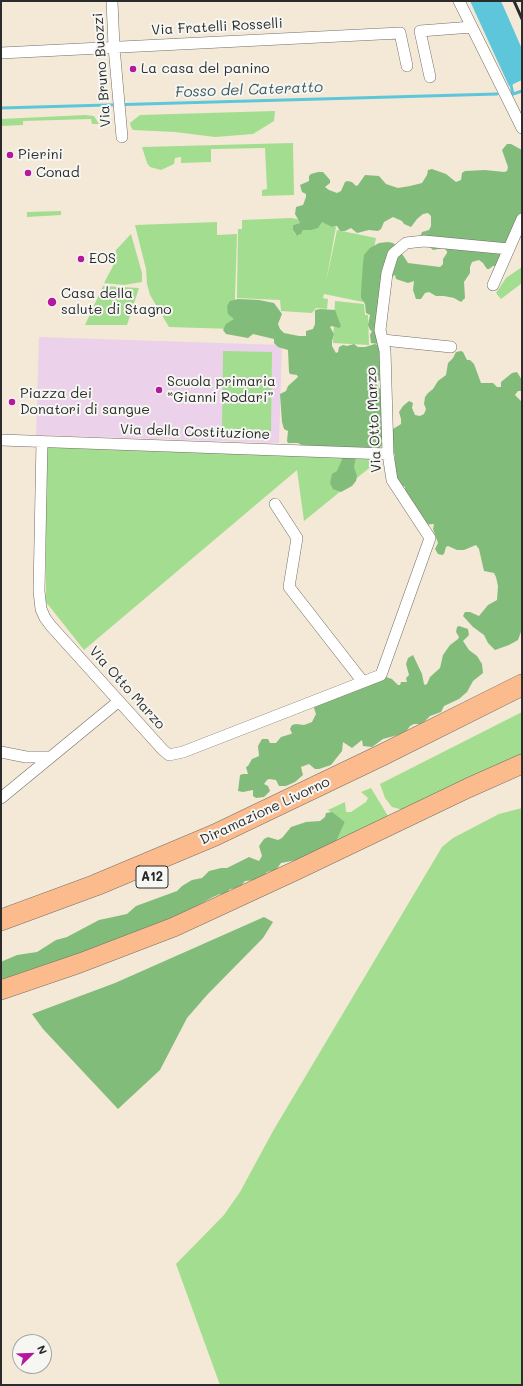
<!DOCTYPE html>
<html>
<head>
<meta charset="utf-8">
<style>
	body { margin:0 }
	#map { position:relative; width:523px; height:1386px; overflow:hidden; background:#f4e9d7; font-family:Mali,sans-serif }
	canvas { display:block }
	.frame { position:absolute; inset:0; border:2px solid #2b2b2b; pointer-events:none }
	.north { position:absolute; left:12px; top:1334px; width:40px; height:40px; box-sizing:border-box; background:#f6f6f2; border:1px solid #a5a5a2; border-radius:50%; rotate:67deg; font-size:11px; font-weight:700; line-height:16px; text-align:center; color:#2b2b2b }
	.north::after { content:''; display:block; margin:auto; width:14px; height:18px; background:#b5179e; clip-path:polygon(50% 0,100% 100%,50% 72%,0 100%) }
</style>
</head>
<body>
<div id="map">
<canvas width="523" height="1386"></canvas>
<div class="frame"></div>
<div class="north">N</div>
</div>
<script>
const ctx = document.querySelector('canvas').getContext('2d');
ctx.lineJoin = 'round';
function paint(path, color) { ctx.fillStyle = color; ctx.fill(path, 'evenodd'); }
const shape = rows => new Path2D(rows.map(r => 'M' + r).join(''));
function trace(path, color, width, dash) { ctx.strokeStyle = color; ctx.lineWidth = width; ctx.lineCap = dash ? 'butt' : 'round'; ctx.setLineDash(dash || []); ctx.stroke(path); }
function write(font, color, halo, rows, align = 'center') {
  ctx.font = font + ' Mali,sans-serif'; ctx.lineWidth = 4; ctx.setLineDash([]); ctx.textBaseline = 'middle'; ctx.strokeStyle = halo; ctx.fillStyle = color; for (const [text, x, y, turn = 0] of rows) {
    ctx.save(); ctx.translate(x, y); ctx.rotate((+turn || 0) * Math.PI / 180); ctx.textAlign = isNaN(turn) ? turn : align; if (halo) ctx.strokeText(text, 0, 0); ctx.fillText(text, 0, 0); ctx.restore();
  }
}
const built = shape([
	[39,337,282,345,279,443,36,435]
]);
const green = shape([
	[275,111,274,121,253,134,215,137,175,132,133,130,131,127,130,123,140,115],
	[85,115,94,116,99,124,92,124,91,119,23,121,23,125,1,126,1,119],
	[293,143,294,195,262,196,262,190,267,189,265,148,211,149,211,162,181,163,181,157,175,158,174,164,161,170,150,167,147,163,142,147],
	[61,211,61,215,27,217,27,212],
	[291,218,297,219,299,221,300,223,293,225,293,230,295,234,299,236,303,230,311,230,322,221,332,227,336,227,326,282,337,230,376,238,363,302,324,294,323,298,328,299,327,309,316,308,312,313,281,311,280,300,237,298,238,229,242,229,242,220],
	[217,222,217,235,237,234,234,329,169,327,150,295,147,284,146,269,135,225],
	[131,234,142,273,142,282,124,285,104,283,113,266,116,250],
	[522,267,522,283,501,299,496,293,506,278],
	[103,286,139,288,127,325,85,325],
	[335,301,364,304,365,315,368,315,369,345,333,343],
	[223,351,272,352,271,431,222,430],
	[46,444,384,456,304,521,297,470,84,650,46,602],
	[522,712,522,760,403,810,392,807,385,798,380,784],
	[371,788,388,816,334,846,345,822,328,810,345,802,346,812,351,812,366,802,368,798,361,792],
	[522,808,522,1385,220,1385,176,1264,224,1215,240,1192,273,1131,442,847,453,838,499,814]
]);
const forest = shape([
	[507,144,511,144,522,150,522,227,502,250,498,266,493,266,489,269,487,269,483,263,479,260,472,262,470,267,470,273,464,282,465,298,461,302,454,298,444,296,436,296,429,292,425,293,421,299,416,299,413,290,414,281,408,283,396,279,395,275,393,276,388,287,378,344,371,343,370,335,372,331,370,330,368,325,370,315,366,313,365,304,361,298,361,293,363,264,364,255,370,248,379,243,388,242,393,243,397,246,408,263,440,267,443,264,443,259,447,253,447,251,443,248,433,250,420,237,422,232,429,230,431,226,431,216,428,213,423,214,417,219,411,227,404,224,402,221,393,217,384,222,381,229,378,231,369,230,357,233,351,228,345,231,340,231,337,226,332,227,322,222,318,228,311,230,303,230,301,234,297,236,293,230,293,225,300,223,295,214,296,207,303,205,306,197,306,194,302,192,300,185,309,181,309,176,311,174,318,172,323,172,330,180,330,183,325,187,329,190,337,193,341,191,345,182,347,181,352,182,356,186,358,185,365,175,379,176,386,184,398,188,410,186,422,183,427,175,428,170,432,169,446,174,456,182,461,180,462,173,465,171,485,170,504,172,507,171,508,167,502,150],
	[238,299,259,300,274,303,282,314,278,324,280,329,284,333,299,336,306,336,306,331,313,329,315,324,315,310,320,309,335,310,341,326,339,328,332,326,330,327,334,334,332,341,332,346,336,353,338,352,339,347,343,345,347,346,354,344,358,347,365,347,375,344,381,346,383,380,378,381,376,383,380,389,385,394,382,445,379,449,309,449,298,443,288,443,287,441,288,431,284,429,282,422,280,394,286,391,288,386,298,377,297,375,290,374,289,372,288,350,278,347,274,343,274,339,253,334,248,338,226,334,223,330,226,324,234,319,228,314,227,306,230,301],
	[461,351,463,352,467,360,470,360,474,364,481,383,493,383,497,387,501,387,501,382,512,373,517,372,522,380,522,391,518,391,515,395,522,402,522,629,518,640,509,645,495,650,488,643,484,635,473,627,463,616,465,612,470,612,479,616,488,605,497,600,498,586,496,577,494,573,484,571,479,549,476,545,464,550,457,550,448,546,446,547,444,554,442,555,438,554,435,549,438,543,433,529,434,524,421,525,406,498,405,487,403,486,395,487,394,464,395,455,392,451,393,429,401,424,401,419,399,412,403,406,409,401,413,403,412,408,415,415,420,416,424,414,426,409,424,404,425,397,428,393,433,389,438,381,446,375,448,363,453,358,456,352],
	[344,455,356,457,354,467,357,476,356,481,352,486,341,492,333,489,330,483,332,474,337,471],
	[459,626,468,629,469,635,463,641,469,650,477,656,482,664,483,673,473,681,467,692,459,699,444,706,441,712,430,716,424,722,420,724,414,724,410,726,405,733,383,739,372,747,363,746,362,740,352,748,343,742,342,751,331,765,319,769,315,769,309,764,301,767,303,775,295,782,286,786,279,786,276,780,269,779,267,780,264,784,268,786,270,791,264,797,256,798,253,796,253,790,243,792,238,791,240,775,243,774,248,774,246,767,248,766,252,759,259,756,258,746,262,739,268,739,270,743,276,743,281,737,291,734,292,733,290,729,292,725,296,724,304,725,312,722,316,714,314,708,318,701,382,677,386,677,392,679,398,685,400,685,401,682,407,682,406,678,409,675,406,664,408,658,413,655,422,674,424,684,425,685,427,684,430,677,440,668,443,655,450,645,458,639,459,637,456,632,457,627],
	[332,812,345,822,334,846,297,860,281,863,276,870,267,872,264,876,257,880,245,881,239,888,230,889,224,895,220,894,213,897,177,917,79,957,1,980,1,962,3,961,17,955,37,952,56,940,67,937,99,920,127,914,136,906,177,891,182,886,192,880,202,878,209,871,221,868,227,868,249,857,259,861,262,856,259,846,264,839,268,837,278,840,282,838,291,827,306,822,320,821,325,817,326,813],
	[264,917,273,922,263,938,207,995,187,1018,160,1070,118,1109,43,1029,32,1014,115,983]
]);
const water = shape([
	[470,1,501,1,522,49,522,80,509,86]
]);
const stream = shape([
	[512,82,511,85,513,94],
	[513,94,522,91],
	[1,108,497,94]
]);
const minor = shape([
	[112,1,114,47,122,137],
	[459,1,522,128],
	[1,53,400,33,407,66],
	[430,77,420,31,472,27],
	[493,285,522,219],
	[383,340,451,347],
	[1,440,388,454],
	[42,441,39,591,41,609,45,618,51,626,163,750,169,755,183,752,381,675,430,538,392,480,388,454,385,351,380,330,387,273,393,254,406,243,424,241,509,249],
	[275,504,297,538,289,587,363,682],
	[1,752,26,757,50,757],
	[1,798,119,701]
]);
const trunk = shape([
	[1,990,80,963,174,927,297,870,468,788,522,764]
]);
const motorway = shape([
	[1,920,96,885,215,835,382,755,522,685]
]);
const rail = shape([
	[514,1,522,19]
]);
const markers = [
	[133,69,4,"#b5179e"],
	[10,155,4,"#b5179e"],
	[28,173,4,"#b5179e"],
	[81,259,4,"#b5179e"],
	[52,302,5,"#b5179e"],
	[159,390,4,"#b5179e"],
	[12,402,4,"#b5179e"]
];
const shields = [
	[152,877,32]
];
const shieldNames = [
	["A12",152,877]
];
const streetNames = [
	["Via Fratelli Rosselli",217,27,-3],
	["Via Bruno Buozzi",102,70,-94],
	["Via Otto Marzo",374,420,-93],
	["Via della Costituzione",195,432,2],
	["Via Otto Marzo",127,688,48],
	["Diramazione Livorno",265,811,-25]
];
const poiNames = [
	["La casa del panino",141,69],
	["Pierini",18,155],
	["Conad",36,173],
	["EOS",89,259],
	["Casa della",61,294],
	["salute di Stagno",61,310],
	["Scuola primaria",167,382],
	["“Gianni Rodari”",167,398],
	["Piazza dei",20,394],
	["Donatori di sangue",20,410]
];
const waterNames = [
	["Fosso del Cateratto",249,90,-2]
];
paint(built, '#ecd1eb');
paint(green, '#a3dd8f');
paint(forest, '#82bc7a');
paint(water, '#5ec6da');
trace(stream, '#5ec6da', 3);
trace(minor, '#716e67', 12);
trace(trunk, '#716e67', 20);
trace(motorway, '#716e67', 22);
trace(minor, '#fff', 11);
trace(trunk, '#fbbb8c', 19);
trace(motorway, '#fbbb8c', 21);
trace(rail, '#2b2b2b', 3);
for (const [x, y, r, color] of markers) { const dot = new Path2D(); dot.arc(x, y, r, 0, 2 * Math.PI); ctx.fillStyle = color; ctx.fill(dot); trace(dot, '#f6f6f2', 1.5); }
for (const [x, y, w] of shields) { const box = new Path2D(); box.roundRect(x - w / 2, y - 11, w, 22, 3); ctx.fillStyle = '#f6f6f2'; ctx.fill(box); trace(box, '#2b2b2b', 1); }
write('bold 13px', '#2b2b2b', null, shieldNames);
write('14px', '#2b2b2b', '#f6f6f2', streetNames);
write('14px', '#2b2b2b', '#f6f6f2', poiNames, 'left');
write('italic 15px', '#3a5a60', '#f6f6f2', waterNames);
</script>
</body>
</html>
